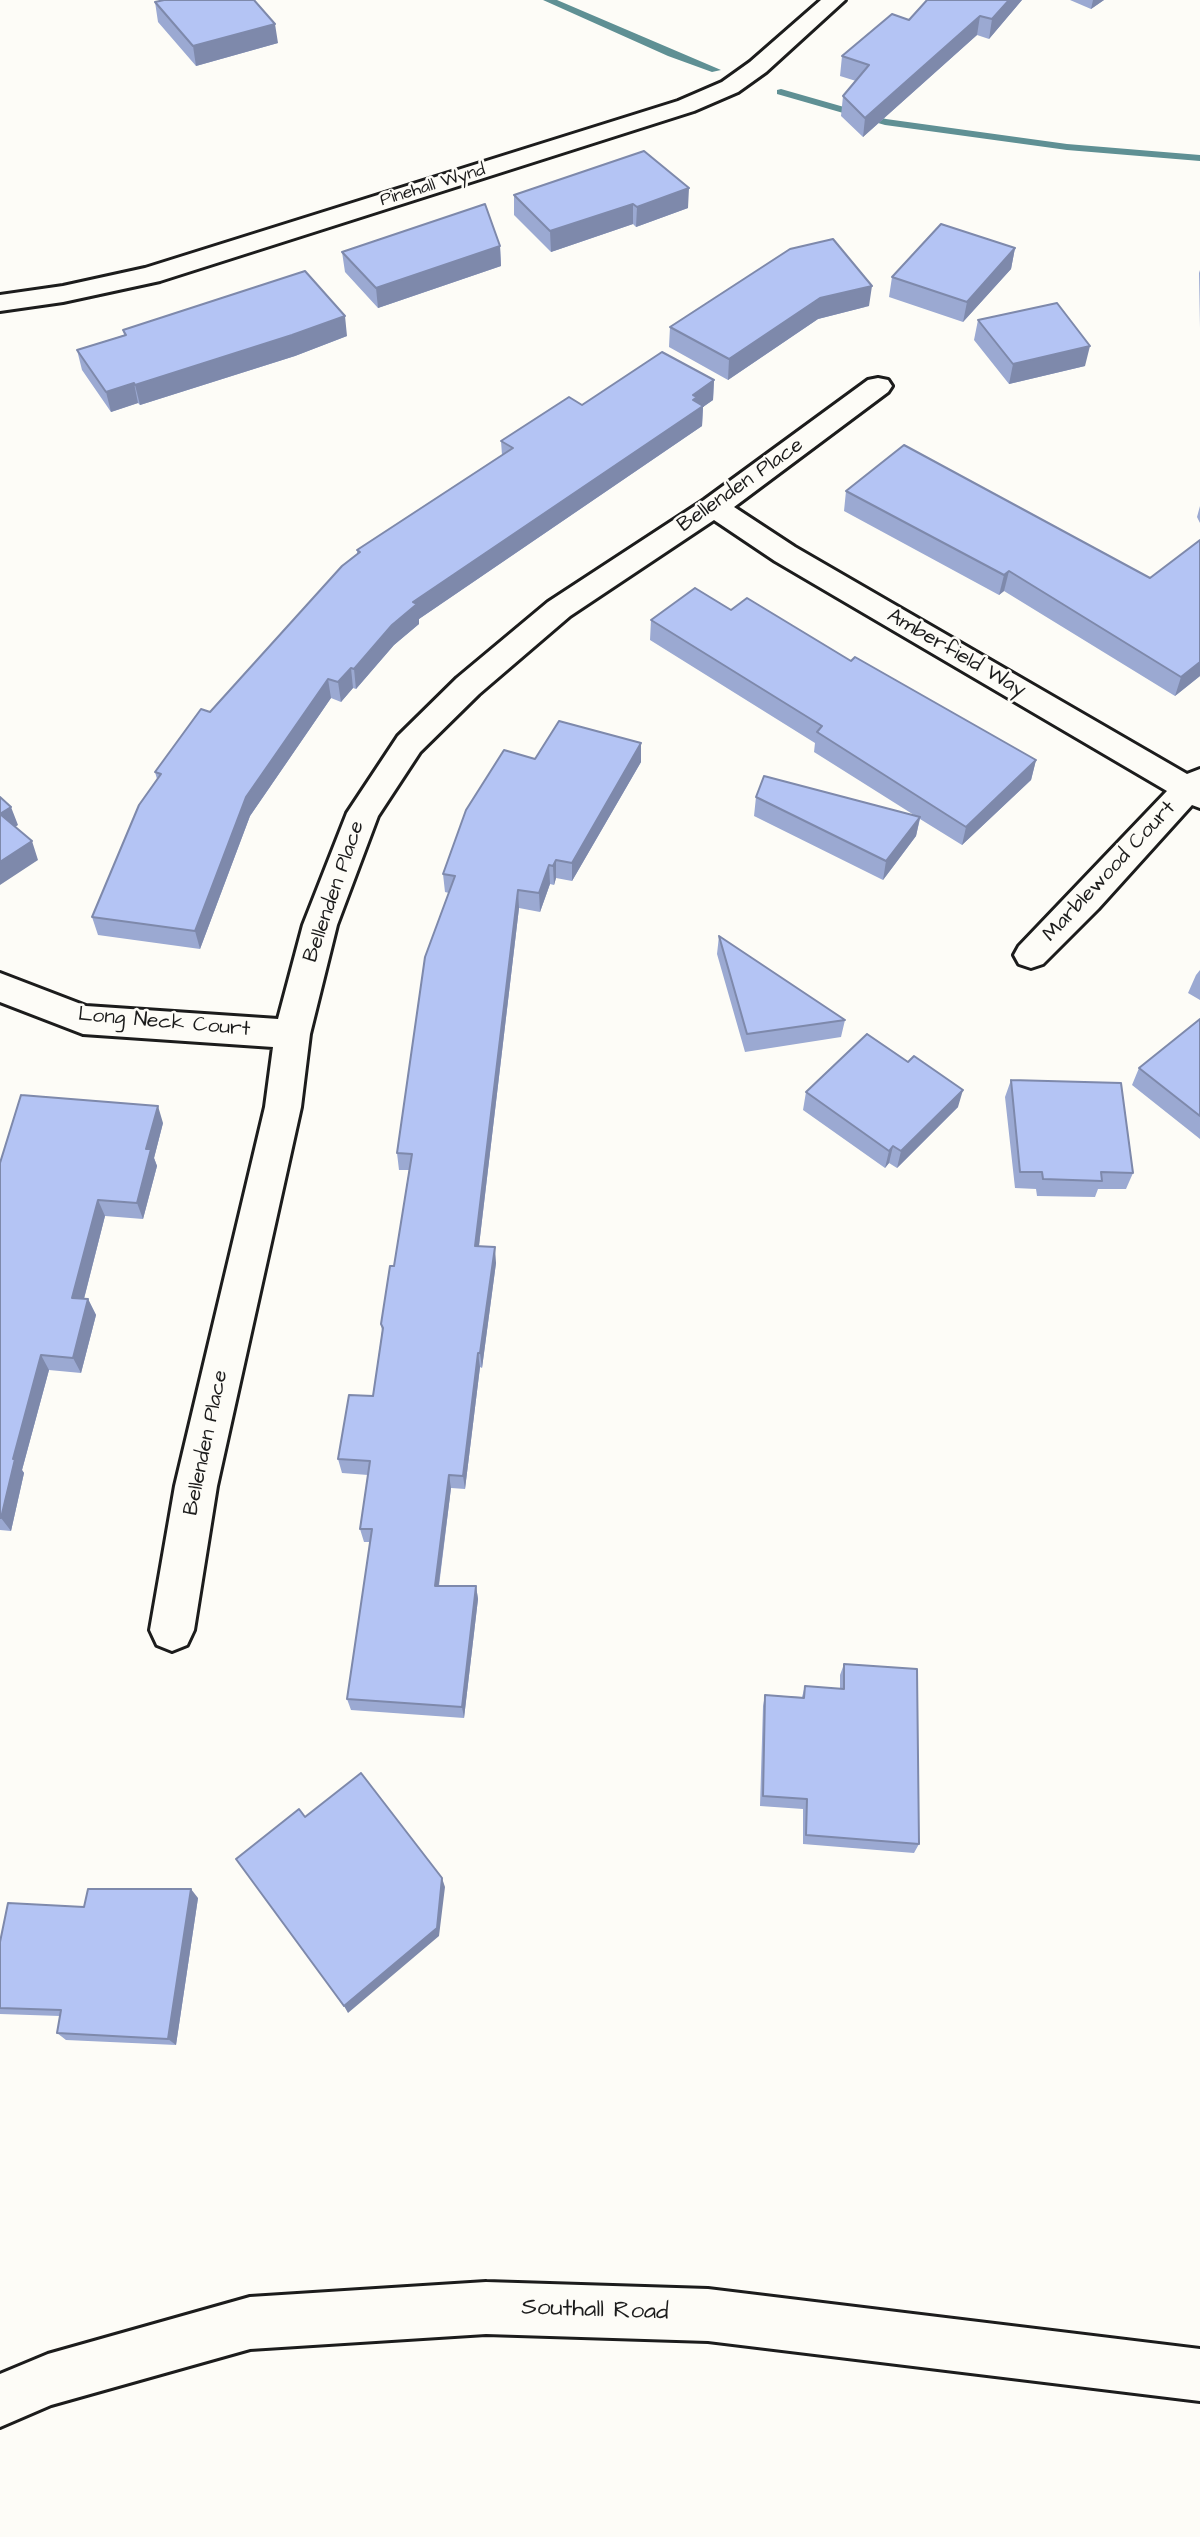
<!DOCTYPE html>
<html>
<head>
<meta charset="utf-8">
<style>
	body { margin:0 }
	canvas { display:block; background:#fdfcf7 }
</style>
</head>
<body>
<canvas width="1200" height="2537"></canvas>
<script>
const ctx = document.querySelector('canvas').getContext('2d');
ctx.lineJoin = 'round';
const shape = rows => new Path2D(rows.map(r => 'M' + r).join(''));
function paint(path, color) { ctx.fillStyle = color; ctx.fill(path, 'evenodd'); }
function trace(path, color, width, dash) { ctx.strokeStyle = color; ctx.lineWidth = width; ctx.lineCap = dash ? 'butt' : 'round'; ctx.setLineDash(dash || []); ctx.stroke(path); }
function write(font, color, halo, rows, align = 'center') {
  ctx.font = font + ' "Architects Daughter",sans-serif'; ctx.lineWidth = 5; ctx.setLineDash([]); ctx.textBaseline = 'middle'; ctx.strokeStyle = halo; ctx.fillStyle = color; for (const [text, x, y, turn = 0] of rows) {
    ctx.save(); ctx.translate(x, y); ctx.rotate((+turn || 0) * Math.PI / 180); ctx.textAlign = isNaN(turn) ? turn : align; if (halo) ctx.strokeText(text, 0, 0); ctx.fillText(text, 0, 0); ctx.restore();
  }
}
const stream = shape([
	[543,0,557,0,721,70,712,72,668,56,543,0],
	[781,89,886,119,1067,144,1200,155,1200,161,1067,150,885,125,777,94,777,90,781,89]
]);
const minor = shape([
	[821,0,845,0,766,72,738,92,694,111,160,281,63,302,0,311,0,295,63,286,145,268,678,101,722,82,750,62,821,0],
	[878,378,888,380,892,386,888,392,734,507,795,547,1187,774,1200,769,1200,808,1192,805,1098,909,1043,964,1031,968,1019,964,1014,955,1019,946,1167,791,775,561,714,520,570,616,479,694,420,752,378,816,337,925,310,1034,301,1107,217,1486,194,1630,187,1645,172,1651,157,1645,150,1630,175,1486,265,1107,273,1047,83,1034,0,1002,0,973,86,1006,278,1019,303,925,347,813,398,736,457,678,548,602,704,500,868,380,878,378]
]);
const tertiary = shape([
	[486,2282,708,2289,1200,2349,1200,2401,708,2341,486,2334,250,2349,51,2405,0,2427,0,2374,48,2354,250,2297,486,2282]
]);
const wall = shape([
	[927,0,1022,0,989,39,977,35,863,137,841,116,843,96,856,81,840,76,842,56,909,20],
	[1070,0,1104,0,1091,9],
	[155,2,278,43,196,66,158,22],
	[514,195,688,208,636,227,633,224,551,252,514,215],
	[500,246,501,266,378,308,345,272,342,252],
	[1015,248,1011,269,963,322,889,297,892,277],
	[1200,270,1200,328,1199,273],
	[869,306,818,319,728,380,669,347,670,327],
	[978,320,1085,366,1009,384,974,340],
	[123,330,347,336,295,356,140,405,138,403,111,412,82,370,77,350,124,335],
	[714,380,713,400,703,407,702,426,419,619,419,624,394,645,356,689,353,688,341,702,331,698,250,816,200,949,98,935,92,917,157,779,155,772,210,712,357,554,357,550,502,455,501,441,582,405],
	[846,491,1150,578,1200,676,1175,696,1004,591,999,595,844,511],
	[1200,506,1200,523,1197,517],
	[731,610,851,661,1036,760,1031,780,962,845,920,819,916,836,883,880,754,816,756,797,914,815,814,752,815,743,650,640,651,620],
	[641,743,641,762,572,881,556,878,554,885,550,884,540,912,519,908,479,1246,496,1263,482,1368,480,1367,465,1489,451,1488,439,1586,476,1586,478,1599,464,1718,351,1710,347,1699,370,1542,364,1542,360,1529,368,1475,342,1473,338,1459,373,1396,382,1331,381,1324,394,1266,409,1170,399,1170,397,1153,449,893,445,892,443,874,535,759],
	[719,936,845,1020,841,1037,745,1052,717,954],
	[1200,970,1200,1000,1188,993,1196,975],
	[1200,1019,1200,1139,1132,1085,1139,1068],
	[1011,1080,1133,1173,1126,1189,1098,1189,1095,1197,1037,1196,1036,1189,1015,1188,1005,1097],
	[806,1092,958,1107,897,1168,889,1163,885,1168,803,1110],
	[163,1123,154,1158,157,1166,143,1219,105,1216,84,1299,88,1299,96,1315,81,1373,49,1370,22,1470,24,1473,11,1531,0,1530,0,1163],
	[844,1664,919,1844,914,1853,803,1844,803,1809,760,1806,763,1706,765,1695,802,1697,805,1686,840,1689,840,1675],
	[198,1898,176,2045,66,2040,57,2033,60,2016,0,2014,0,1942,84,1907]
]);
const shadedWall = shape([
	[1009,0,1022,0,989,39,992,19],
	[1093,0,1104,0,1091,9],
	[980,16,977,35,863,137,865,118],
	[275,24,278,43,196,66,193,46],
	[689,188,688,208,636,227,637,207],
	[633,204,633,224,551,252,550,231],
	[500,246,501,266,378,308,376,288],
	[1015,248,1011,269,963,322,967,302],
	[872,286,869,306,818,319,728,380,729,359,820,298],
	[345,316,347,336,295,356,140,405,135,385],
	[1090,346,1085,366,1009,384,1013,364],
	[714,380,713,400,703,407,702,426,419,619,419,624,394,645,356,689,354,669,413,602],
	[134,383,138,403,111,412,106,392],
	[1009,571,1004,591,999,595,1004,575],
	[1200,662,1200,676,1175,696,1181,677],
	[351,668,353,688,341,702,338,682],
	[328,679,331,698,250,816,200,949,195,931,246,797],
	[641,743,641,762,572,881,572,863],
	[1036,760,1031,780,962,845,966,827],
	[11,807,18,825,7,833,0,814],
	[920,817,916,836,883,880,886,861],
	[32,841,38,860,0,885,0,862],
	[556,860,556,878,554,885,553,866],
	[549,865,550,884,540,912,539,893],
	[518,890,519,908,477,1262,475,1246],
	[963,1090,958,1107,897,1168,901,1151],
	[158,1106,163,1123,154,1158,157,1166,143,1219,137,1203,146,1149],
	[893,1146,889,1163,885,1168,889,1151],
	[98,1200,105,1216,80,1314,72,1298],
	[495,1247,496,1263,482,1368,480,1353],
	[88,1299,96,1315,81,1373,73,1358],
	[478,1353,480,1367,465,1489,463,1476],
	[41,1355,49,1370,22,1470,24,1473,11,1531,1,1518,13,1459],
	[449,1475,451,1488,437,1598,435,1586],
	[476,1586,478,1599,464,1718,462,1707],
	[442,1878,445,1887,439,1936,348,2013,344,2006],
	[191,1889,198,1898,176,2045,168,2039]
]);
const building = shape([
	[164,0,254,0,275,24,193,46,155,2,164,0],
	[927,0,1009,0,992,19,980,16,865,118,843,96,869,65,842,56,892,14,909,20,927,0],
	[644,151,689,188,637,207,633,204,550,231,514,195,644,151],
	[485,204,500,246,376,288,342,252,485,204],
	[941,224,1015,248,967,302,892,277,941,224],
	[833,239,872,286,820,298,729,359,670,327,790,249,833,239],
	[305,271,345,316,292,335,135,385,134,383,106,392,77,350,126,335,123,330,305,271],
	[1057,303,1090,346,1013,364,978,320,1057,303],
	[662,352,714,380,693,395,697,397,693,400,703,406,413,602,417,604,392,625,354,669,351,668,338,682,328,679,246,797,195,931,92,917,139,805,161,774,155,772,201,709,210,712,342,566,360,552,357,550,513,448,501,441,569,397,582,405,662,352],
	[904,445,1150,578,1200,540,1200,662,1181,677,1009,571,1004,575,846,491,904,445],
	[695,588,731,610,747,598,851,661,855,657,1036,760,966,827,817,732,822,726,651,620,695,588],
	[559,721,641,743,572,863,556,860,553,866,549,865,539,893,518,890,475,1246,495,1247,480,1353,478,1353,463,1476,449,1475,435,1586,476,1586,462,1707,347,1699,372,1529,360,1529,370,1461,338,1459,349,1395,373,1396,383,1328,381,1324,390,1266,394,1266,412,1154,397,1153,425,957,455,876,443,874,466,810,504,750,535,759,559,721],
	[764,776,920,817,886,861,756,797,764,776],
	[0,797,11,807,0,814,0,797],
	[0,814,32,841,0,862,0,814],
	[719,936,845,1020,747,1034,719,936],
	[1200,1019,1200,1116,1139,1068,1200,1019],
	[867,1034,908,1062,914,1056,963,1090,901,1151,893,1146,889,1151,806,1092,867,1034],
	[1011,1080,1121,1083,1133,1173,1101,1172,1102,1181,1043,1179,1042,1172,1020,1172,1011,1080],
	[21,1095,158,1106,146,1149,151,1149,137,1203,98,1200,72,1298,88,1299,73,1358,41,1355,13,1459,15,1459,1,1518,0,1518,0,1163,21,1095],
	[844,1664,917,1669,919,1844,806,1835,807,1799,763,1796,765,1695,804,1698,805,1686,844,1689,844,1664],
	[361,1773,442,1878,437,1928,344,2006,236,1859,299,1809,305,1817,361,1773],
	[88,1889,191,1889,168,2039,57,2033,61,2010,0,2008,0,1942,8,1903,84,1907,88,1889]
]);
const farStreetnames = [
	["Pinehall Wynd",433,186,-17]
];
const streetNames = [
	["Bellenden Place",741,486,-35],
	["Amberfield Way",956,654,30],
	["Marblewood Court",1110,872,-47],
	["Bellenden Place",335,892,-71],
	["Long Neck Court",164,1023,5],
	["Bellenden Place",207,1443,-78]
];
const nearStreetnames = [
	["Southall Road",595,2311,2]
];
paint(stream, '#5f9094');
trace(minor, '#1c1c1c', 6);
trace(tertiary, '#1c1c1c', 6);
paint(minor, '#fdfcf7');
paint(tertiary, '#fdfcf7');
paint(wall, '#9ba9d2');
paint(shadedWall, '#7e89ab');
paint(building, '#b4c4f4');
trace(building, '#7e89ab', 2);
write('18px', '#1c1c1c', '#fdfcf7', farStreetnames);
write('21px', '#1c1c1c', '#fdfcf7', streetNames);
write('24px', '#1c1c1c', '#fdfcf7', nearStreetnames);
</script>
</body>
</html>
